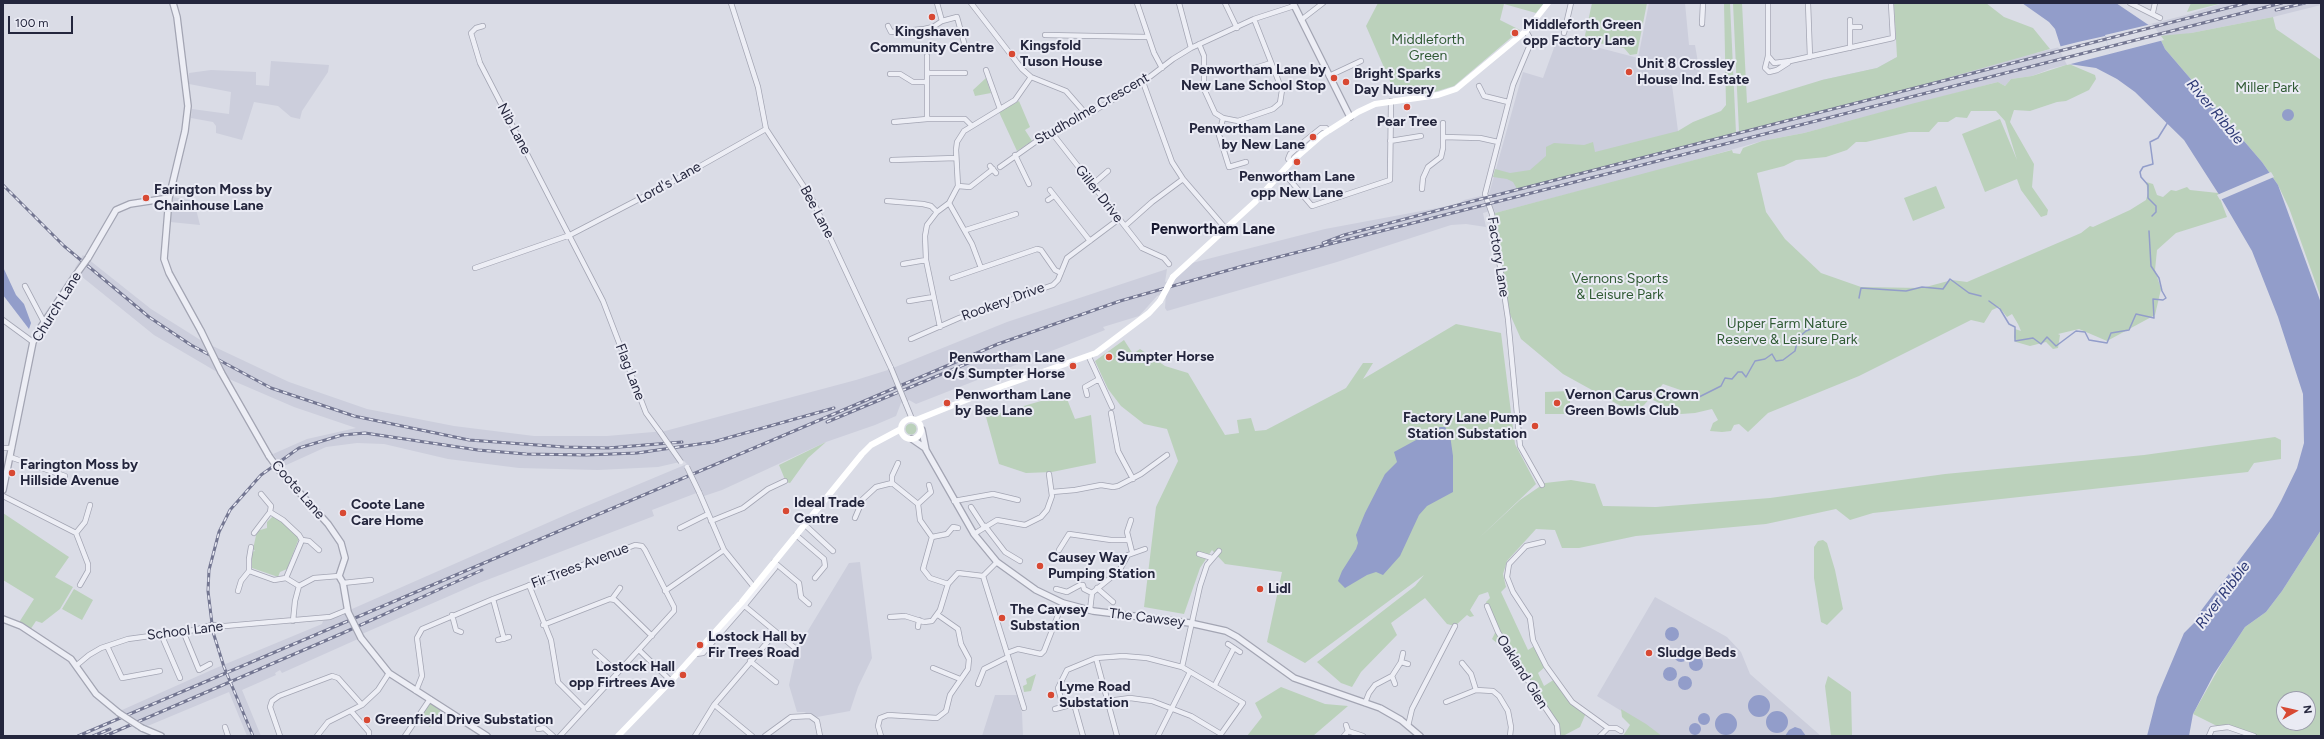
<!DOCTYPE html>
<html>
<head>
<meta charset="utf-8">
<style>
	body { margin:0 }
	#map { position:relative; width:2324px; height:739px; overflow:hidden; background:#dadce6; font-family:Figtree,sans-serif }
	canvas { display:block }
	.frame { position:absolute; inset:0; border:4px solid #24263d; pointer-events:none }
	.north { position:absolute; left:2276px; top:691px; width:40px; height:40px; box-sizing:border-box; background:#eaebf4; border:1px solid #9b9cab; border-radius:50%; rotate:82deg; font-size:11px; font-weight:700; line-height:16px; text-align:center; color:#24263d }
	.north::after { content:''; display:block; margin:auto; width:14px; height:18px; background:#d84933; clip-path:polygon(50% 0,100% 100%,50% 72%,0 100%) }
	.scale { position:absolute; left:8px; top:16px; width:65px; height:18px; box-sizing:border-box; border:2px solid #24263d; border-top:0; padding-left:5px; font-size:12px; line-height:14px; white-space:nowrap; color:#24263d; -webkit-text-stroke:3px #eaebf4; paint-order:stroke }
</style>
</head>
<body>
<div id="map">
<canvas width="2324" height="739"></canvas>
<div class="frame"></div>
<div class="north">N</div>
<div class="scale">100 m</div>
</div>
<script>
const ctx = document.querySelector('canvas').getContext('2d');
ctx.lineJoin = 'round';
function paint(path, color) { ctx.fillStyle = color; ctx.fill(path, 'evenodd'); }
const shape = rows => new Path2D(rows.map(r => 'M' + r).join(''));
function trace(path, color, width, dash) { ctx.strokeStyle = color; ctx.lineWidth = width; ctx.lineCap = dash ? 'butt' : 'round'; ctx.setLineDash(dash || []); ctx.stroke(path); }
function write(font, color, halo, rows, align = 'center') {
  ctx.font = font + ' Figtree,sans-serif'; ctx.lineWidth = 4; ctx.setLineDash([]); ctx.textBaseline = 'middle'; ctx.strokeStyle = halo; ctx.fillStyle = color; for (const [text, x, y, turn = 0] of rows) {
    ctx.save(); ctx.translate(x, y); ctx.rotate((+turn || 0) * Math.PI / 180); ctx.textAlign = isNaN(turn) ? turn : align; if (halo) ctx.strokeText(text, 0, 0); ctx.fillText(text, 0, 0); ctx.restore();
  }
}
const built = shape([
	[1649,3,1685,3,1689,45,1695,45,1701,80,1672,85,1678,131,1735,133,1741,132,1822,80,1877,68,1897,57,1898,52,2036,53,2186,15,2223,3,2321,3,2321,5,2273,17,2191,33,2050,69,2032,76,2011,79,2005,86,1998,82,1804,133,1762,141,1657,171,1495,213,1494,210,1483,213,1486,227,1466,224,1451,225,1337,262,1167,311,1165,308,1166,293,1157,296,1139,316,1103,327,1105,330,916,404,909,400,901,403,896,416,875,425,826,442,722,490,704,496,702,491,699,492,652,510,654,516,479,583,362,634,358,639,282,673,280,670,275,673,276,675,242,690,261,736,247,736,229,692,150,725,136,729,116,715,122,710,216,668,322,624,323,621,344,615,352,609,570,513,687,464,684,461,658,467,598,470,519,468,448,459,384,444,357,443,326,447,282,467,273,454,307,439,356,428,294,407,229,379,154,335,81,276,75,268,83,255,151,309,202,341,289,382,367,409,454,426,534,436,607,436,665,431,856,380,888,370,1007,322,1167,269,1165,282,1173,280,1188,264,1325,229,1459,204,1464,200,1489,194,1523,72,1543,78,1558,37,1638,58],
	[271,61,329,65,328,72,302,111,300,119,291,117,278,106,254,102,242,140,216,133,216,126,213,122,191,118,192,109,229,114,231,92,189,84,189,73,211,70,256,72,256,85,269,86],
	[173,197,194,201,200,225,170,222],
	[860,562,872,658,858,687,850,711,817,717,804,712,797,712,789,685,796,653,801,650,798,647,849,563],
	[1655,597,1727,637,1741,652,1750,674,1821,736,1662,736,1597,696],
	[995,695,1017,695,1022,713,1023,736,982,736]
]);
const green = shape([
	[1378,3,1544,3,1536,13,1504,4,1500,20,1520,30,1454,86,1428,94,1396,95,1366,26],
	[1592,3,1647,3,1637,54,1630,55,1624,48,1584,40],
	[1724,3,1730,3,1736,133,1517,189,1513,182,1507,179,1493,177,1495,169,1510,173,1530,170,1546,156,1546,147,1554,143,1584,145,1593,142,1595,152,1678,131,1693,122,1721,111,1726,105],
	[1733,3,1742,3,1747,103,1822,80,1877,68,1897,57,1894,3,1986,3,2004,17,2033,28,2050,49,1926,84,1739,132],
	[2191,3,2223,3,2187,12],
	[2273,17,2276,29,2321,60,2321,298,2289,208,2278,185,2262,162,2165,49,2159,36,2191,33],
	[2069,64,2095,75,2096,79,2089,90,2066,101,2057,102,2030,111,2014,110,2010,122,2034,164,2032,187,2048,210,2047,215,2041,217,2021,190,2017,179,1985,192,1962,134,2000,119,2017,160,2005,121,1996,111,1971,111,1967,118,1956,117,1948,122,1938,122,1929,132,1909,132,1866,142,1856,142,1847,150,1826,157,1796,160,1784,166,1757,173,1766,212,1785,239,1821,273,1861,287,1922,288,1952,280,1967,282,2081,233,2090,226,2093,227,2130,210,2146,200,2148,193,2146,182,2153,184,2157,195,2163,197,2171,190,2176,191,2187,187,2190,190,2218,193,2227,217,2176,233,2157,250,2155,270,2161,289,2155,315,2107,341,2079,329,2058,334,2060,335,2058,348,2053,349,2046,342,2030,346,2016,342,2014,337,2015,329,2021,331,2018,324,2012,314,2007,317,1999,307,1992,310,1984,323,1971,320,1859,376,1768,413,1748,432,1739,424,1734,425,1731,431,1722,432,1710,431,1713,423,1718,420,1712,409,1695,413,1681,414,1653,400,1658,390,1666,389,1683,399,1695,401,1699,399,1692,394,1663,384,1644,405,1636,410,1628,410,1563,374,1521,339,1509,312,1495,213,1732,150,1733,153,1740,154,1743,148,1762,141,1804,133,1911,104,1998,82,2005,86,2011,79,2032,76],
	[986,78,991,93,975,96,973,90],
	[1019,101,1030,127,1025,130,1032,141,1017,151,999,112],
	[1936,186,1945,208,1913,221,1904,198],
	[1456,324,1501,333,1515,444,1536,484,1478,539,1520,500,1545,483,1571,480,1595,484,1603,506,1656,507,1770,498,1945,474,2144,455,2275,437,2281,440,2281,459,2254,463,2248,472,1873,513,1850,520,1836,509,1766,524,1636,536,1579,548,1562,548,1555,530,1536,529,1507,561,1503,574,1506,587,1501,592,1528,650,1536,645,1546,666,1538,673,1544,686,1555,679,1572,702,1586,713,1580,727,1563,736,1560,736,1557,725,1501,638,1497,643,1492,639,1496,631,1487,606,1486,602,1490,598,1488,592,1479,595,1470,610,1474,616,1470,617,1467,615,1455,626,1447,624,1425,598,1391,623,1397,635,1361,672,1352,687,1341,683,1317,662,1415,586,1424,575,1305,663,1267,642,1282,572,1225,564,1212,550,1200,568,1184,614,1144,607,1156,507,1178,461,1167,429,1144,424,1121,406,1108,389,1095,361,1124,340,1133,354,1140,349,1165,366,1188,373,1225,435,1239,433,1237,420,1251,418,1255,431,1266,430,1346,388,1363,363,1373,363,1363,379],
	[1570,391,1570,414,1545,414,1545,392],
	[1065,394,1075,419,1091,415,1096,463,1052,472,1026,473,999,464,986,417],
	'905.5 429a5.5 5.5 0 1 1 11 0a5.5 5.5 0 1 1-11 0Z',
	[826,442,808,458,790,483,786,482,779,465],
	[3,513,69,557,55,577,73,587,60,609,42,623,36,621,30,630,18,624,34,599,3,580],
	[273,516,289,527,299,538,287,569,280,572,278,577,252,568,250,562,251,552,255,551,253,549,257,531,267,528,267,522],
	[2321,530,2321,736,2254,736,2219,727,2193,714,2224,659,2245,627,2266,612,2282,591],
	[2284,699,2308,699,2308,723,2284,723],
	[1823,540,1827,543,1835,570,1843,609,1827,625,1821,622,1814,578,1814,547,1818,541],
	[74,589,93,600,82,620,62,609],
	[1036,674,1031,691,1024,692,1023,686,1027,684,1026,679],
	[1828,676,1851,692,1852,736,1831,736,1825,686],
	[1281,687,1325,704,1348,706,1313,736,1247,736,1262,717,1255,703],
	[430,703,441,710,430,727,419,719],
	[1621,709,1646,724,1662,736,1623,736,1630,725,1622,717]
]);
const water = shape([
	[2022,3,2116,3,2156,30,2165,49,2262,162,2278,185,2321,303,2321,530,2282,591,2266,612,2245,627,2214,674,2193,714,2189,736,2147,736,2157,697,2184,633,2195,622,2200,612,2272,517,2281,501,2297,468,2304,443,2303,394,2278,317,2252,251,2218,193,2184,140,2135,92,2117,79,2096,68,2069,64,2064,57,2055,29,2049,22],
	'2282 115a6 6 0 1 1 12 0a6 6 0 1 1-12 0Z',
	[3,267,16,295,24,304,31,323,29,329,3,295],
	[1440,427,1445,427,1450,435,1453,456,1453,492,1427,506,1419,515,1400,556,1383,575,1376,572,1367,575,1345,588,1338,581,1342,571,1356,549,1358,543,1356,535,1365,513,1385,474,1397,462,1394,452],
	'1665 634a7 7 0 1 1 14 0a7 7 0 1 1-14 0Z',
	'1674 655a7 7 0 1 1 14 0a7 7 0 1 1-14 0Z',
	'1689 664a7 7 0 1 1 14 0a7 7 0 1 1-14 0Z',
	'1663 674a7 7 0 1 1 14 0a7 7 0 1 1-14 0Z',
	'1678 683a7 7 0 1 1 14 0a7 7 0 1 1-14 0Z',
	'1748 706a11 11 0 1 1 22 0a11 11 0 1 1-22 0Z',
	'1766 722a11 11 0 1 1 22 0a11 11 0 1 1-22 0Z',
	'1698 719a6 6 0 1 1 12 0a6 6 0 1 1-12 0Z',
	'1715 724a11 11 0 1 1 22 0a11 11 0 1 1-22 0Z',
	'1689 729a6 6 0 1 1 12 0a6 6 0 1 1-12 0Z',
	[1795,727,1801,729,1806,736,1785,736,1789,730]
]);
const pier = shape([
	[2152,24,2164,40,2067,65,2058,47,2078,42,2083,60,2078,42,2105,36,2110,53,2105,35],
	[2271,172,2274,177,2220,200,2217,195]
]);
const stream = shape([
	[2152,216,2156,212,2156,206,2148,198,2148,185,2141,177,2140,172,2143,167,2153,164,2150,142,2158,138,2168,122],
	[1859,298,1861,288,1906,291,1922,287,1943,289,1950,279,1969,293,1981,296],
	[1989,301,2000,309,2009,324,2015,327,2015,341,2033,338,2041,344,2047,337,2056,346,2076,331,2085,332,2089,340,2107,343,2111,333,2129,330,2136,314,2154,318,2153,299,2163,300,2166,298,2162,291,2159,278,2151,266,2149,231],
	[1693,400,1721,386,1725,378,1732,379,1738,372,1742,372,1746,377,1755,361,1765,359,1772,354,1776,361,1783,360,1795,351,1798,338,1806,331,1832,320]
]);
const minor = shape([
	[731,3,758,87,766,129,812,199,891,368],
	[937,3,942,21],
	[971,3,1022,69,1031,77,1066,91,1087,115],
	[1137,3,1154,53,1162,68],
	[1179,3,1191,48],
	[1225,3,1237,28],
	[1768,3,1768,56,1765,68,1769,72,1777,70,1788,63],
	[1808,3,1810,57],
	[2130,3,2160,18],
	[2153,12,2155,3],
	[1301,20,1323,3],
	[1850,20,1850,48],
	[1702,24,1703,3],
	[483,26,476,28,471,33,480,63,603,301,646,413,660,432],
	[888,26,891,32,924,29,933,27,942,21,957,17,965,46],
	[1850,27,1860,27],
	[1526,31,1530,38,1529,47,1513,85,1485,194,1492,214,1508,319,1520,446,1542,485],
	[1564,33,1571,3],
	[1045,35,1148,37],
	[1199,44,1204,56,1204,89,1215,113,1223,118,1238,121,1273,109,1280,103,1282,90,1254,19],
	[927,56,927,119],
	[1768,56,1774,63,1790,61,1893,38,1891,3],
	[986,70,1000,109],
	[1242,72,1271,63],
	[927,73,965,73],
	[890,74,900,74,913,82,926,82],
	[1329,76,1361,61],
	[1143,82,1172,162,1183,179,1226,229],
	[1479,86,1484,96,1508,102],
	[1223,118,1219,135,1229,167,1246,162],
	[894,122,927,119,965,119,971,125],
	[1052,133,1142,248,1164,258,1169,264],
	[1443,137,1480,138,1498,142],
	[1390,141,1421,136],
	[1015,155,1029,184],
	[892,160,956,158],
	[1291,162,1288,159,1290,154,1306,140,1321,128,1326,128,1328,131],
	[990,166,996,173],
	[1000,167,1048,133,1087,115,1143,82,1173,59,1191,48,1254,19,1294,6],
	[1283,172,1312,206,1390,180,1391,101],
	[1092,185,1108,171],
	[958,186,970,187,993,169],
	[1422,189,1423,178,1428,167,1441,157,1443,148,1443,123],
	[1050,190,1090,241],
	[1048,200,1054,196],
	[887,201,923,204,931,206,937,212],
	[949,203,972,244,981,268],
	[1125,226,1152,202,1183,179],
	[966,230,1016,214],
	[903,264,926,260],
	[475,268,570,235,672,182,766,129],
	[952,278,1037,249,1041,250,1055,270,1061,273],
	[25,286,44,322],
	[909,301,933,297],
	[3,320,33,342],
	[940,327,926,260,925,236,927,225,937,212,949,203,958,186,956,150,957,142,964,131,1015,100,1031,77],
	[911,339,959,318,1053,285,1058,280,1067,258,1119,219],
	[1089,357,1112,407],
	[1087,395,1085,387,1099,379],
	[905,402,912,419],
	[1111,413,1118,451,1133,479],
	[3,448,12,448],
	[10,457,65,476],
	[892,483,892,476,898,463],
	[699,492,724,550,754,587],
	[1052,492,1075,490,1101,485,1113,487,1118,486,1141,474,1167,455],
	[261,494,271,506,270,512],
	[3,496,76,533,88,564,88,571,80,585],
	[954,501,993,494,1018,500],
	[918,504,931,492,929,485],
	[971,507,984,527],
	[855,518,863,499,876,487,892,483,918,504,920,520,932,537,923,569,930,578,948,584],
	[1131,520,1127,532,1132,552],
	[711,521,743,508,768,489,785,481],
	[804,524,833,551],
	[985,526,1005,552,1020,561],
	[680,528,708,514],
	[76,533,85,522,90,505],
	[254,533,270,512,283,520,299,535,302,540,286,578],
	[974,534,997,520,1025,525,1041,517,1047,510,1052,496,1049,474],
	[796,535,824,559,825,566,815,578],
	[932,537,947,534,953,527,958,528],
	[302,540,309,541,319,550],
	[1543,542,1526,546,1509,564,1507,577,1513,592,1530,618,1533,640,1546,666,1572,702,1608,728,1616,728,1621,731],
	[1059,550,1069,534,1111,540,1128,540],
	[1199,554,1212,558],
	[774,562,799,583,801,597,809,604],
	[997,562,983,576,1024,708],
	[249,571,249,559,251,547],
	[343,583,371,580],
	[529,585,551,640,558,682,584,708],
	[1097,588,1113,602],
	[1056,589,1067,592,1080,585,1083,585,1084,589,1092,593],
	[238,591,241,581,249,571,274,580,286,578,299,586],
	[665,591,724,550],
	[493,599,504,639],
	[612,599,620,588],
	[1487,606,1498,632,1540,700,1557,725,1558,736],
	[1090,610,1092,593,1119,571,1128,555,1145,549],
	[452,615,456,630,461,632],
	[890,617,905,616,924,622,932,621,940,610,948,584,958,573,983,576],
	[293,621,295,601,299,586,314,578,339,576],
	[543,625,610,599,615,600,652,636],
	[918,627,919,620],
	[183,631,199,670,210,664],
	[776,632,796,649],
	[161,634,180,678],
	[498,640,509,637],
	[1228,644,1240,652],
	[107,646,122,678,160,671],
	[639,650,671,681],
	[595,652,617,672],
	[1007,653,1018,649,1041,654,1044,651,1058,615],
	[1403,653,1401,662,1408,664],
	[696,654,703,653,744,606,775,568,772,566],
	[1096,658,1117,736],
	[750,661,776,682],
	[1462,663,1471,674,1476,690],
	[77,665,89,655,101,648,128,639,195,630,212,625,225,626,330,617,347,610],
	[1182,667,1200,586,1207,565,1219,551],
	[933,668,960,679],
	[1392,676,1395,684],
	[978,684,984,669,1008,657],
	[1215,685,1234,648],
	[416,691,422,676,417,638,422,629,493,599,635,545,642,546,645,550,674,607,674,611,560,736],
	[1446,702,1476,690,1493,691,1499,696,1508,711,1511,727,1510,736],
	[1365,703,1369,693,1375,685,1392,676,1401,662],
	[1063,706,1058,688,1067,670,1096,658,1123,656,1147,658,1182,667,1243,703,1221,734,1191,716,1152,701,1130,698,1108,701],
	[717,707,752,736],
	[1055,709,1074,704,1083,736],
	[351,711,369,732,369,736],
	[1346,725,1348,731],
	[1408,726,1412,709,1455,626],
	[225,727,228,736],
	[538,729,544,728,553,736],
	[280,736,270,707,272,701,279,696,332,676,338,678,362,705],
	[317,736,328,722,362,705,378,690,389,673],
	[405,736,430,699],
	[695,736,714,705,776,632,741,603],
	[765,736,791,717,810,716,817,721,820,736],
	[881,736,878,726,880,718,888,715,937,718,946,711,950,695,968,669,969,659,961,644,958,629,938,615],
	[1158,736,1190,672],
	[1344,736,1348,731,1363,736],
	[1600,736,1608,728],
	[2209,736,2212,729,2228,727,2254,736]
]);
const tertiary = shape([
	[173,3,177,17,188,106,185,131,169,198,164,259,169,273,201,331],
	[1293,3,1350,117],
	[88,258,116,210,130,204,169,198],
	[221,372,269,456],
	[922,430,926,450,974,534,997,562,1036,590,1063,603,1093,611,1190,623,1226,631,1237,637,1294,678,1380,708,1401,720,1420,736],
	[912,439,925,448],
	[279,470,328,524,341,543,345,558,339,576,343,583,348,612],
	[3,490,33,342,41,327,75,276],
	[3,619,21,626,71,659,96,694,119,713],
	[361,638,389,673,487,736],
	[142,728,161,736]
]);
const secondary = shape([
	[1173,277,1255,202,1291,162,1322,135,1358,112,1375,104,1438,95,1456,89,1526,31,1548,3],
	'901 429a10 10 0 1 1 20 0a10 10 0 1 1-20 0Z',
	[916,420,986,392,1096,353,1149,313,1160,301],
	[618,736,671,681,741,603,862,454,871,445,901,429]
]);
const rail = shape([
	[2276,10,2305,3],
	[3,185,64,246,149,317,191,345,271,388,354,416,469,440,564,447,608,448,682,442],
	[1323,243,1344,235,1481,199,2247,3],
	[827,422,973,361],
	[78,736,923,376,998,344,1120,301,1243,266,2282,3],
	[93,736,110,729],
	[105,736,343,633,482,570],
	[253,736,224,667,213,632,208,591,209,570,219,532,230,510,261,475,299,448,342,435,365,433,478,450,526,454,586,455,637,453,713,442,834,408]
]);
const minorBridge = shape([
	[891,368,905,402],
	[660,432,681,462],
	[687,467,699,492]
]);
const tertiaryBridge = shape([
	[75,276,88,258],
	[201,331,221,372],
	[269,456,279,470],
	[348,612,361,638],
	[119,713,142,728]
]);
const secondaryBridge = shape([
	[1160,301,1173,277]
]);
const markers = [
	[932,17,4,"#d84933"],
	[1515,33,4,"#d84933"],
	[1012,54,4,"#d84933"],
	[1629,72,4,"#d84933"],
	[1334,78,4,"#d84933"],
	[1346,82,4,"#d84933"],
	[1407,107,4,"#d84933"],
	[1313,137,4,"#d84933"],
	[1297,162,4,"#d84933"],
	[146,198,4,"#d84933"],
	[1109,357,4,"#d84933"],
	[1073,366,4,"#d84933"],
	[947,403,4,"#d84933"],
	[1557,403,4,"#d84933"],
	[1535,426,4,"#d84933"],
	[12,473,4,"#d84933"],
	[786,511,4,"#d84933"],
	[343,513,4,"#d84933"],
	[1040,566,4,"#d84933"],
	[1260,589,4,"#d84933"],
	[1002,618,4,"#d84933"],
	[700,645,4,"#d84933"],
	[1649,653,4,"#d84933"],
	[683,675,4,"#d84933"],
	[1051,695,4,"#d84933"],
	[367,720,4,"#d84933"]
];
const poiNames = [
	["Middleforth Green",1523,25],
	["opp Factory Lane",1523,41],
	["Kingshaven",932,32,"center"],
	["Community Centre",932,48,"center"],
	["Kingsfold",1020,46],
	["Tuson House",1020,62],
	["Unit 8 Crossley",1637,64],
	["House Ind. Estate",1637,80],
	["Penwortham Lane by",1326,70,"right"],
	["New Lane School Stop",1326,86,"right"],
	["Bright Sparks",1354,74],
	["Day Nursery",1354,90],
	["Pear Tree",1407,122,"center"],
	["Penwortham Lane",1305,129,"right"],
	["by New Lane",1305,145,"right"],
	["Penwortham Lane",1297,177,"center"],
	["opp New Lane",1297,193,"center"],
	["Farington Moss by",154,190],
	["Chainhouse Lane",154,206],
	["Sumpter Horse",1117,357],
	["Penwortham Lane",1065,358,"right"],
	["o/s Sumpter Horse",1065,374,"right"],
	["Penwortham Lane",955,395],
	["by Bee Lane",955,411],
	["Vernon Carus Crown",1565,395],
	["Green Bowls Club",1565,411],
	["Factory Lane Pump",1527,418,"right"],
	["Station Substation",1527,434,"right"],
	["Farington Moss by",20,465],
	["Hillside Avenue",20,481],
	["Ideal Trade",794,503],
	["Centre",794,519],
	["Coote Lane",351,505],
	["Care Home",351,521],
	["Causey Way",1048,558],
	["Pumping Station",1048,574],
	["Lidl",1268,589],
	["The Cawsey",1010,610],
	["Substation",1010,626],
	["Lostock Hall by",708,637],
	["Fir Trees Road",708,653],
	["Sludge Beds",1657,653],
	["Lostock Hall",675,667,"right"],
	["opp Firtrees Ave",675,683,"right"],
	["Lyme Road",1059,687],
	["Substation",1059,703],
	["Greenfield Drive Substation",375,720]
];
const parkNames = [
	["Middleforth",1428,40],
	["Green",1428,56],
	["Miller Park",2267,88],
	["Vernons Sports",1620,279],
	["& Leisure Park",1620,295],
	["Upper Farm Nature",1787,324],
	["Reserve & Leisure Park",1787,340]
];
const streetNames = [
	["Studholme Crescent",1092,109,-30],
	["Nib Lane",514,129,62],
	["Lord's Lane",669,183,-29],
	["Giller Drive",1099,194,52],
	["Bee Lane",817,212,62],
	["Factory Lane",1498,257,81],
	["Rookery Drive",1003,302,-20],
	["Church Lane",57,307,-58],
	["Flag Lane",630,372,69],
	["Coote Lane",298,490,49],
	["Fir Trees Avenue",580,566,-21],
	["The Cawsey",1147,618,7],
	["School Lane",185,631,-7],
	["Oakland Glen",1522,672,58]
];
const waterNames = [
	["River Ribble",2215,112,50],
	["River Ribble",2223,595,-53]
];
const neighbourhoodNames = [
	["Penwortham Lane",1213,230]
];
paint(built, '#cccedc');
paint(green, '#bbd1bb');
paint(water, '#929dca');
paint(pier, '#dadce6');
trace(stream, '#929dca', 1.5);
trace(minor, '#a3a5b3', 6);
trace(tertiary, '#a3a5b3', 8);
trace(minor, '#edeef5', 4.5);
trace(tertiary, '#edeef5', 5.5);
trace(secondary, '#fff', 6);
trace(rail, '#737691', 3);
trace(rail, '#eaebf4', 1.5, [4.5]);
trace(minorBridge, '#a3a5b3', 6, []);
trace(tertiaryBridge, '#a3a5b3', 8, []);
trace(minorBridge, '#edeef5', 4.5);
trace(tertiaryBridge, '#edeef5', 5.5);
trace(secondaryBridge, '#fff', 6);
for (const [x, y, r, color] of markers) { const dot = new Path2D(); dot.arc(x, y, r, 0, 2 * Math.PI); ctx.fillStyle = color; ctx.fill(dot); trace(dot, '#eaebf4', 1.5); }
write('bold 14px', '#24263d', '#eaebf4', poiNames, 'left');
write('14px', '#305a34', '#eaebf4', parkNames);
write('14px', '#24263d', '#eaebf4', streetNames);
write('italic 15px', '#2b3774', '#eaebf4', waterNames);
write('bold 15px', '#16172e', '#eaebf4', neighbourhoodNames);
</script>
</body>
</html>
